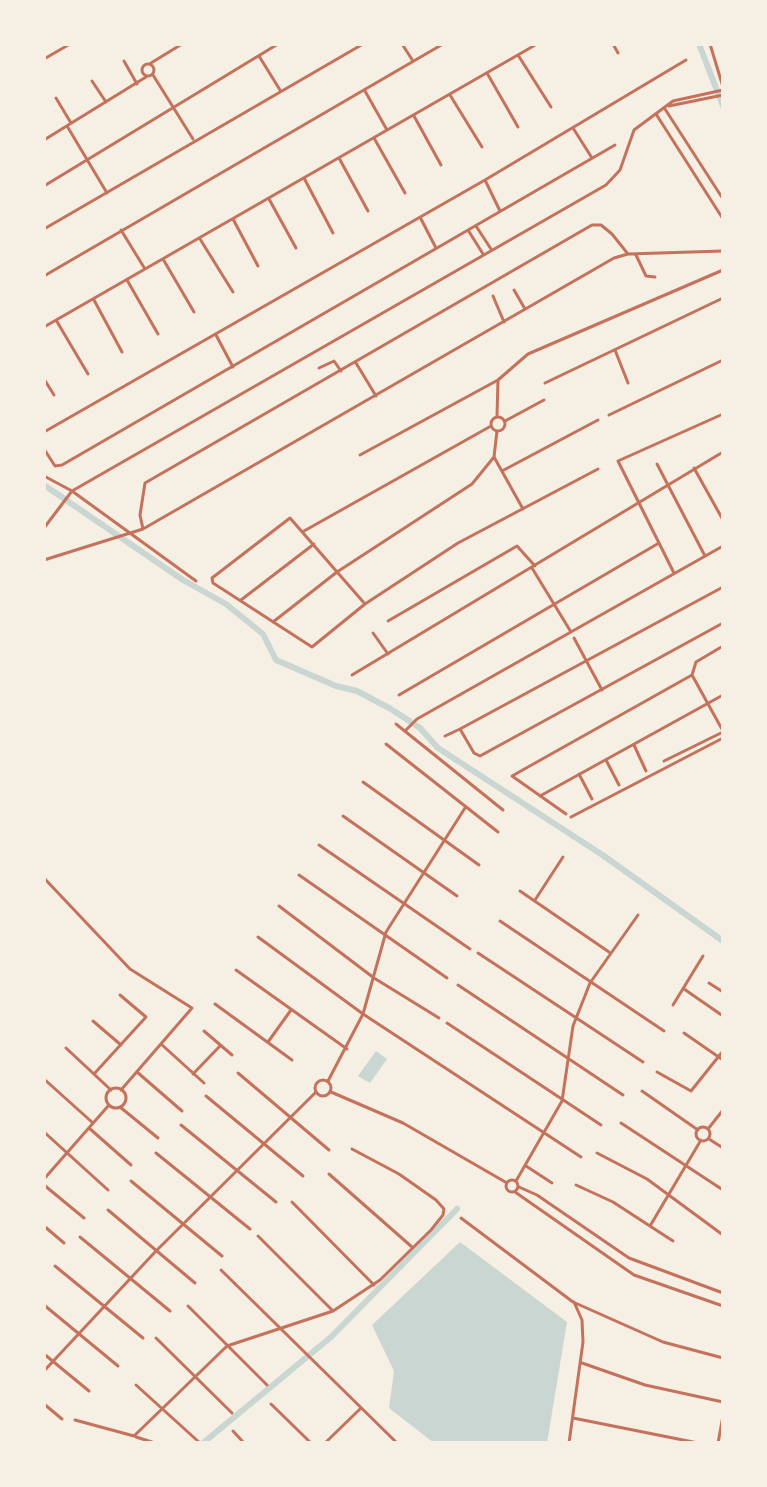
<!DOCTYPE html>
<html>
<head>
<meta charset="utf-8">
<style>
	body { margin:0 }
	#map { position:relative; width:767px; height:1487px; overflow:hidden; background:#f6efe4; font-family:"Space Grotesk",sans-serif }
	canvas { display:block }
	.frame { position:absolute; inset:0; border:46px solid #f6efe4; pointer-events:none }
</style>
</head>
<body>
<div id="map">
<canvas width="767" height="1487"></canvas>
<div class="frame"></div>
</div>
<script>
const ctx = document.querySelector('canvas').getContext('2d');
ctx.lineJoin = 'round';
function paint(path, color) { ctx.fillStyle = color; ctx.fill(path, 'evenodd'); }
const shape = rows => new Path2D(rows.map(r => 'M' + r).join(''));
function trace(path, color, width, dash) { ctx.strokeStyle = color; ctx.lineWidth = width; ctx.lineCap = dash ? 'butt' : 'round'; ctx.setLineDash(dash || []); ctx.stroke(path); }
const water = shape([
	[376,1051,387,1059,370,1083,358,1076],
	[460,1242,567,1322,547,1443,434,1443,389,1408,394,1371,372,1325]
]);
const canal = shape([
	[699,44,723,106],
	[44,485,183,580,226,604,263,634,276,660,336,686,357,691,391,709,420,728,438,748,604,856,723,941],
	[203,1443,331,1337,457,1209]
]);
const minor = shape([
	[402,44,413,61],
	[613,44,618,53],
	[710,44,723,87],
	[518,55,551,107],
	[259,56,280,90],
	[44,59,70,44],
	[124,61,137,84],
	[151,63,182,44],
	'142 70a6 6 0 1 1 12 0a6 6 0 1 1-12 0Z',
	[487,73,518,127],
	[153,75,193,139],
	[92,81,106,102],
	[365,91,387,130],
	[450,95,482,147],
	[56,98,71,123],
	[669,106,723,95],
	[665,109,723,199],
	[656,114,723,219],
	[414,116,441,165],
	[67,126,107,193],
	[573,128,592,158],
	[374,138,405,193],
	[44,140,146,77],
	[339,158,368,211],
	[304,178,333,233],
	[485,180,500,211],
	[44,186,278,44],
	[269,199,296,248],
	[420,217,436,248],
	[233,219,258,266],
	[476,226,491,249],
	[44,229,363,44],
	[121,230,145,269],
	[468,230,483,254],
	[200,239,233,292],
	[636,255,646,276,655,277],
	[163,259,194,312],
	[44,276,443,44],
	[127,280,158,334],
	[514,290,525,309],
	[493,296,504,322],
	[94,300,122,352],
	[56,320,88,374],
	[44,327,537,44],
	[216,335,233,367],
	[615,350,628,383],
	[356,363,376,396],
	[319,368,334,361,341,371],
	[44,379,54,395],
	[545,383,723,298],
	[609,415,723,360],
	[497,416,498,380],
	'491 424a7 7 0 1 1 14 0a7 7 0 1 1-14 0Z',
	[505,421,544,400],
	[44,432,485,180,686,60],
	[44,449,55,466,62,465,615,145],
	[360,455,498,380,528,354,723,270],
	[494,457,523,509],
	[657,464,705,556],
	[694,468,723,520],
	[502,471,598,420],
	[44,476,72,491,196,581],
	[44,528,72,491,606,185,620,170,634,130,673,101,723,90],
	[143,529,140,515,145,483,592,225,601,225,612,234,628,254,723,251],
	[304,531,491,426],
	[44,560,143,529,614,258,628,254],
	[532,568,571,632],
	[674,573,618,461,723,414],
	[723,587,460,729,474,753,480,756,723,623],
	[241,600,314,544],
	[365,604,290,518,212,578,213,583,312,647,365,604,458,543,598,469],
	[388,621,517,546,535,566],
	[273,622,337,572,472,484,494,457,497,431],
	[373,633,388,654],
	[574,638,602,690],
	[352,675,723,452],
	[692,675,723,731],
	[399,695,659,543],
	[396,724,503,810],
	[405,731,417,719,723,546],
	[445,736,460,729],
	[386,744,498,832],
	[634,745,646,771],
	[606,760,619,785],
	[664,761,723,732],
	[579,774,592,799],
	[363,782,479,865],
	[540,796,723,695],
	[566,814,512,776,692,675,696,662,723,646],
	[343,816,457,896],
	[571,817,723,738],
	[319,845,470,949],
	[299,875,447,978],
	[44,878,130,969,192,1008,121,1090],
	[520,891,609,952],
	[535,900,563,857],
	[279,906,374,978,439,1018],
	[500,921,664,1031],
	[258,937,363,1014,581,1157],
	[478,953,643,1062],
	[236,970,347,1049],
	[709,983,723,992],
	[458,985,623,1095],
	[684,989,723,1016],
	[215,1004,292,1060],
	[673,1005,703,956],
	[93,1021,121,1045],
	[447,1023,601,1125],
	[204,1031,232,1055],
	[684,1033,723,1060],
	[268,1042,291,1010],
	[161,1044,204,1083],
	[66,1048,111,1090],
	[137,1072,182,1111],
	[657,1072,691,1091,723,1051],
	[238,1073,329,1150],
	[94,1074,146,1017,120,995],
	[193,1074,220,1046],
	[44,1079,93,1123],
	'315 1088a8 8 0 1 1 16 0a8 8 0 1 1-16 0Z',
	[328,1081,363,1014,386,932,465,808],
	'106 1098a10 10 0 1 1 20 0a10 10 0 1 1-20 0Z',
	[642,1091,698,1130],
	[331,1092,403,1123,507,1183],
	[206,1096,303,1176],
	[120,1107,158,1138],
	[621,1123,723,1190],
	[181,1125,276,1202],
	'696 1134a7 7 0 1 1 14 0a7 7 0 1 1-14 0Z',
	[89,1128,131,1165],
	[708,1129,723,1110],
	[44,1132,108,1190],
	[709,1139,723,1148],
	[156,1153,250,1229],
	[597,1153,647,1179,723,1235],
	[526,1166,552,1183],
	[329,1174,412,1247],
	[44,1179,109,1105],
	'506 1186a6 6 0 1 1 12 0a6 6 0 1 1-12 0Z',
	[131,1181,222,1256],
	[516,1181,562,1101,573,1026,590,983,638,915],
	[44,1185,84,1218],
	[576,1185,613,1202,673,1241],
	[519,1187,537,1195,629,1258,723,1293],
	[515,1192,634,1275,723,1306],
	[292,1202,374,1285],
	[108,1210,195,1283],
	[461,1218,573,1302,663,1342,723,1358],
	[44,1226,64,1243],
	[650,1226,701,1140],
	[258,1236,333,1311],
	[80,1237,170,1311],
	[55,1266,143,1338],
	[221,1270,397,1443],
	[44,1305,118,1366],
	[188,1306,267,1385],
	[156,1338,232,1413],
	[44,1354,89,1391],
	[582,1363,645,1385,723,1402],
	[44,1371,156,1251,316,1092],
	[136,1385,200,1443],
	[44,1404,62,1419],
	[271,1404,311,1443],
	[573,1418,698,1443],
	[75,1420,134,1436,227,1346,333,1311,380,1280,431,1230,443,1215,444,1209,436,1200,399,1174,352,1149],
	[233,1431,244,1443],
	[136,1437,155,1443],
	[325,1443,360,1409],
	[569,1443,583,1342,582,1320,574,1302],
	[718,1443,723,1416]
]);
paint(water, '#c9d6d2');
trace(canal, '#c9d6d2', 6);
trace(minor, '#c5725c', 3);
</script>
</body>
</html>
